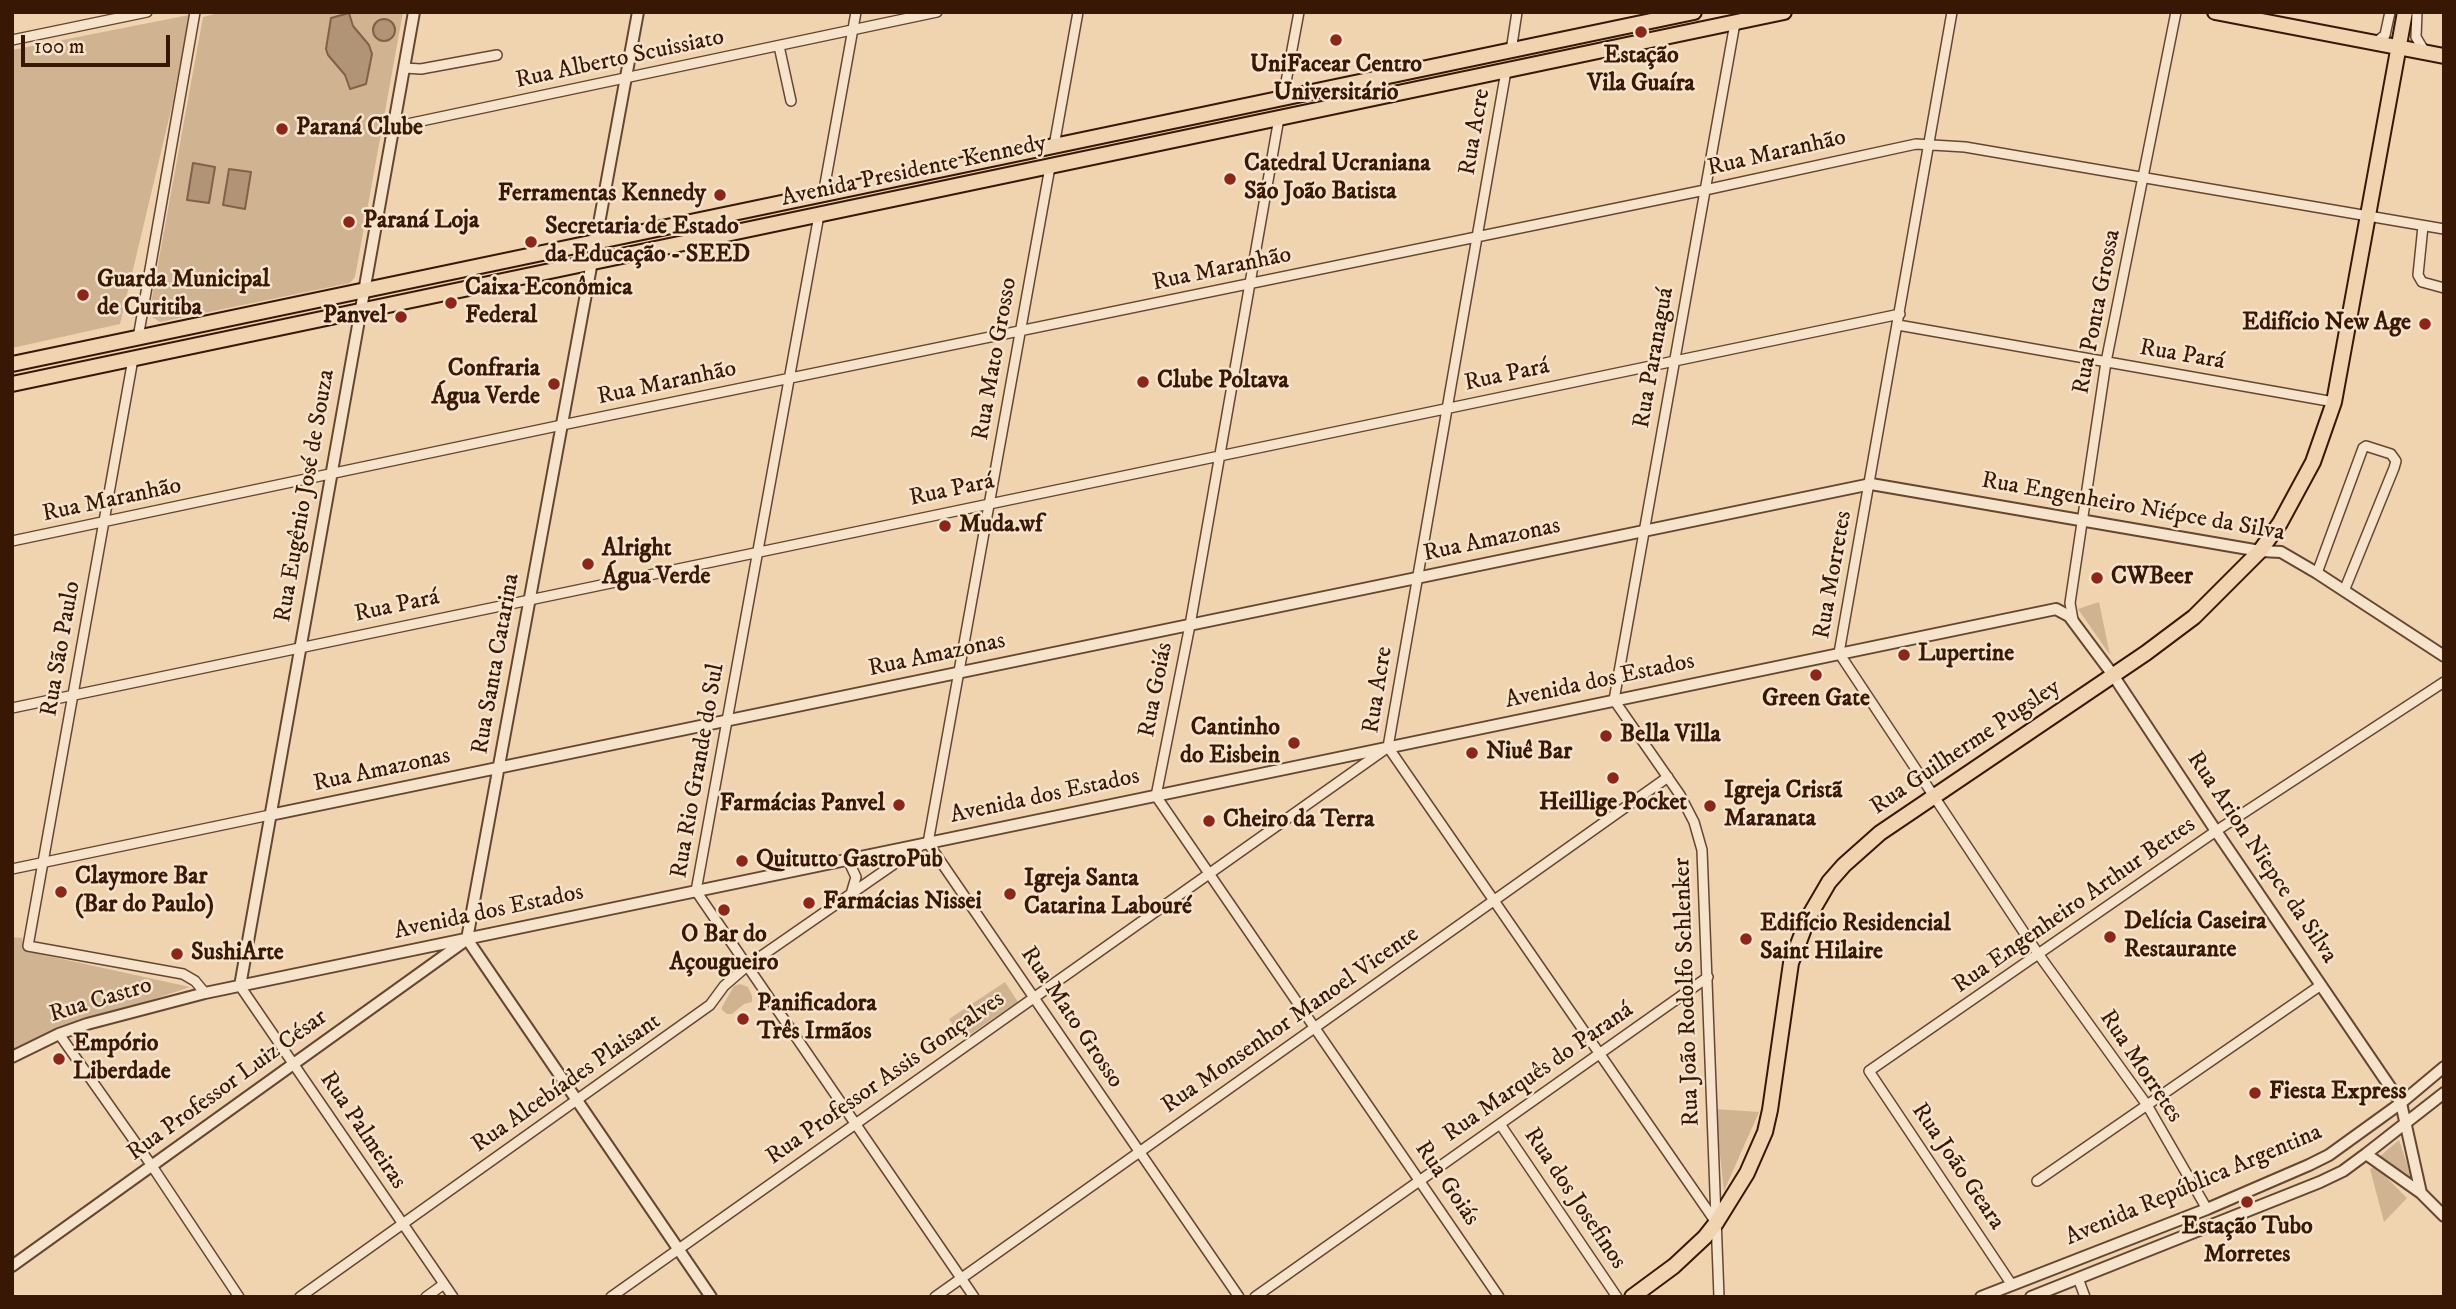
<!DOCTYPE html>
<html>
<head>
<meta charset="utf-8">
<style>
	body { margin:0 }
	#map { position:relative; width:2456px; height:1309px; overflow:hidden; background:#efd4af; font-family:"IM FELL DW Pica",serif }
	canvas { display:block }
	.frame { position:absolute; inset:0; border:14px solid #381705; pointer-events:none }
	.scale { position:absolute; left:21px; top:35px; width:149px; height:32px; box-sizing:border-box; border:4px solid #381705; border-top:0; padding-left:9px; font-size:21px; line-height:24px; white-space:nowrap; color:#381705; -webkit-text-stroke:5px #f5e3cb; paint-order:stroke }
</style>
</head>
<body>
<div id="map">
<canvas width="2456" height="1309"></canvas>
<div class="frame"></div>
<div class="scale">100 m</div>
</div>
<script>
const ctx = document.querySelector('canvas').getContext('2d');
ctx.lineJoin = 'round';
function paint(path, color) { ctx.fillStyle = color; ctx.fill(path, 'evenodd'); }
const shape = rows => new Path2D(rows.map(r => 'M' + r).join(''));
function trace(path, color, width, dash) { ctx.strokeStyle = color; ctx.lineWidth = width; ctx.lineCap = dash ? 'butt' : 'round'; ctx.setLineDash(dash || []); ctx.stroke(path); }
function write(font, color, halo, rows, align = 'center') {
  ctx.font = font + ' "IM FELL DW Pica",serif'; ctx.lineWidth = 5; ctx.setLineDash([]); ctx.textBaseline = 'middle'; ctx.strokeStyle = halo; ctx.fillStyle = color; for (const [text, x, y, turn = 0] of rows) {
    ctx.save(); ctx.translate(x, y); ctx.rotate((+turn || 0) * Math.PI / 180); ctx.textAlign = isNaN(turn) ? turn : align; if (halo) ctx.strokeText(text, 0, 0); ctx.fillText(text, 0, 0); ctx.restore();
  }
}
const green = shape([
	[223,12,403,12,355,277,350,283,160,322,152,317,150,308,203,17],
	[189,15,172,106,120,324,12,348,12,50],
	[2099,602,2110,655,2078,609],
	[12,937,22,938,24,950,30,952,190,987,47,1035,12,1052],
	[1005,982,1018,1002,963,1039,949,1019],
	[740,984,748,987,752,996,752,1002,744,1004,732,1014,727,1014,722,1010,722,1007,734,986],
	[1715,1109,1759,1112,1724,1191],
	[2399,1140,2413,1182,2379,1157],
	[2376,1167,2407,1198,2384,1222,2370,1169]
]);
const water = shape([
	[349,13,353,26,369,45,372,54,366,84,350,89,345,75,328,55,326,49,331,18,349,13],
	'373 30a11 11 0 1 1 22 0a11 11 0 1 1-22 0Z',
	[193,163,215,167,209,203,187,200,193,163],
	[229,169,251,172,245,209,223,205,229,169]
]);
const minor = shape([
	[1952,12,1839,653,2039,955,2147,1105,2207,1209],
	[2417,12,2416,37,2425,52],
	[12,40,147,12],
	[2375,43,2385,35,2390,12],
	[779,46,791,101],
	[1511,51,1517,12],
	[404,68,421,69,497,55],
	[1506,71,1388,747,1715,1221],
	[1283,98,1299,12],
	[1279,118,1190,625,1156,796,1499,1297],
	[393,127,937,12],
	[1054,146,1078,12],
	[1050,167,928,843,1239,1297],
	[823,195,856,12],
	[819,215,696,891,974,1297],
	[2423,226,2418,275,2422,282,2444,288],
	[1898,325,2334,402],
	[138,338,195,12],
	[133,359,28,946,183,974,195,981,205,993],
	[12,541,562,425,1705,190,1916,144,1965,147,2444,229],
	[2317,573,2363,448,2366,446,2391,454,2396,461,2394,468,2344,591],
	[2073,620,2070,603,2106,362,2176,12],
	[12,708,1900,314],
	[848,860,856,877,851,894],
	[12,869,270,815],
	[240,986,453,1297],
	[59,1034,152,1166,239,1297],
	[1500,1124,1617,1297],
	[2037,1181,2321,985],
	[2078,1278,2085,1297],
	[2012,1285,1869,1071,2216,831,2444,682],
	[300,1297,710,1005,724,986,747,966,920,846],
	[426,1297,444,1284],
	[611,1297,1384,750],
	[935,1297,1668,777],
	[1255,1297,1708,977],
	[1719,1297,1702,850,1694,822,1680,795,1614,700,1735,23]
]);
const tertiary = shape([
	[638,12,467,939,711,1297],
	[270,815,1871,484,2260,551,2281,552,2317,573,2444,656],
	[240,986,414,12],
	[12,1057,59,1034,87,1024,205,993,2056,609,2069,616,2113,675,2216,831,2401,1103,2421,1193],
	[2366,1154,2421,1193,2444,1216],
	[12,1266,462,943],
	[1981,1297,2207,1209,2309,1165,2329,1155,2401,1103,2444,1067],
	[2031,1297,2320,1182,2343,1171,2366,1154,2444,1093]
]);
const primary = shape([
	[2215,12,2444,56],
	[12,364,1694,12],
	[12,384,1784,12],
	[1632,1297,1674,1266,1705,1237,1716,1223,1747,1173,1765,1132,1770,1110,1791,963,1808,918,1829,882,1844,865,1880,833,2146,653,2194,617,2260,551,2280,523,2313,462,2334,402,2405,12]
]);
const markers = [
	[1641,32,7,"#8f2418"],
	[1336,40,7,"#8f2418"],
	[282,129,7,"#8f2418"],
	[1230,179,7,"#8f2418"],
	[720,195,7,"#8f2418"],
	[349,222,7,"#8f2418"],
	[531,242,7,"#8f2418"],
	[83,295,7,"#8f2418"],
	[451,303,7,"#8f2418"],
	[401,317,7,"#8f2418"],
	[2425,324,7,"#8f2418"],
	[1143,382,7,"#8f2418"],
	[554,384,7,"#8f2418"],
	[945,526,7,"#8f2418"],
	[588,564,7,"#8f2418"],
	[2097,578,7,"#8f2418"],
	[1904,655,7,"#8f2418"],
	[1816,675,7,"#8f2418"],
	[1606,736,7,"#8f2418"],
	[1294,743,7,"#8f2418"],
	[1472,753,7,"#8f2418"],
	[1613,778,7,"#8f2418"],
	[899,805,7,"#8f2418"],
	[1710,806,7,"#8f2418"],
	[1209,821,7,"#8f2418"],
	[742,861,7,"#8f2418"],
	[61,892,7,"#8f2418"],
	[1010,894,7,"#8f2418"],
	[809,903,7,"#8f2418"],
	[724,910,7,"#8f2418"],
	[2110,937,7,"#8f2418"],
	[1746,939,7,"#8f2418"],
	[177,954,7,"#8f2418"],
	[743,1019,7,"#8f2418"],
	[59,1059,7,"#8f2418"],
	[2255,1093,7,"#8f2418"],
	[2247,1202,7,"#8f2418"]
];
const poiNames = [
	["Estação",1641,57,"center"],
	["Vila Guaíra",1641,85,"center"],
	["UniFacear Centro",1336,66,"center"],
	["Universitário",1336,94,"center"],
	["Paraná Clube",296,129],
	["Catedral Ucraniana",1244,165],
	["São João Batista",1244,193],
	["Ferramentas Kennedy",706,195,"right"],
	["Paraná Loja",363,222],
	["Secretaria de Estado",545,228],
	["da Educação - SEED",545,256],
	["Guarda Municipal",97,281],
	["de Curitiba",97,309],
	["Caixa Econômica",465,289],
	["Federal",465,317],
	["Panvel",387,317,"right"],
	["Edifício New Age",2411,324,"right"],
	["Confraria",540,370,"right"],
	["Água Verde",540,398,"right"],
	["Clube Poltava",1157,382],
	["Muda.wf",959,526],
	["Alright",602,550],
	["Água Verde",602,578],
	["CWBeer",2111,578],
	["Lupertine",1918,655],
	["Green Gate",1816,700,"center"],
	["Cantinho",1280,729,"right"],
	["do Eisbein",1280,757,"right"],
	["Bella Villa",1620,736],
	["Niuê Bar",1486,753],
	["Igreja Cristã",1724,792],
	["Maranata",1724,820],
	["Heillige Pocket",1613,804,"center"],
	["Farmácias Panvel",885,805,"right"],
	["Cheiro da Terra",1223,821],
	["Quitutto GastroPub",756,861],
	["Claymore Bar",75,878],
	["(Bar do Paulo)",75,906],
	["Igreja Santa",1024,880],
	["Catarina Labouré",1024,908],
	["Farmácias Nissei",823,903],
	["Delícia Caseira",2124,923],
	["Restaurante",2124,951],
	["Edifício Residencial",1760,925],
	["Saint Hilaire",1760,953],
	["O Bar do",724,936,"center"],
	["Açougueiro",724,964,"center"],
	["SushiArte",191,954],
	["Panificadora",757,1005],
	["Três Irmãos",757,1033],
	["Empório",73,1045],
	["Liberdade",73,1073],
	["Fiesta Express",2269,1093],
	["Estação Tubo",2247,1228,"center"],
	["Morretes",2247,1256,"center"]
];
const streetNames = [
	["Rua Alberto Scuissiato",620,60,-12],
	["Rua Acre",1476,132,-80],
	["Rua Maranhão",1777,154,-13],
	["Avenida Presidente Kennedy",914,172,-12],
	["Rua Maranhão",1222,270,-12],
	["Rua Ponta Grossa",2098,312,-79],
	["Rua Pará",2182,356,10],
	["Rua Paranaguá",1655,358,-80],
	["Rua Mato Grosso",996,359,-80],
	["Rua Pará",1507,376,-12],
	["Rua Maranhão",667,384,-12],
	["Rua Pará",952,491,-12],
	["Rua Eugênio José de Souza",306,496,-80],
	["Rua Maranhão",112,501,-12],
	["Rua Engenheiro Niépce da Silva",2133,508,10],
	["Rua Amazonas",1492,541,-12],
	["Rua Morretes",1834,575,-80],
	["Rua Pará",397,607,-12],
	["Rua São Paulo",62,649,-80],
	["Rua Amazonas",937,656,-12],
	["Rua Santa Catarina",497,664,-80],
	["Avenida dos Estados",1600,682,-12],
	["Rua Goiás",1157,690,-79],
	["Rua Acre",1379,690,-81],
	["Rua Guilherme Pugsley",1966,748,-34],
	["Rua Amazonas",382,771,-12],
	["Rua Rio Grande do Sul",699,771,-80],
	["Avenida dos Estados",1045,797,-12],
	["Rua Arion Niepce da Silva",2261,858,56],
	["Rua Engenheiro Arthur Bettes",2075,906,-35],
	["Avenida dos Estados",489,913,-12],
	["Rua João Rodolfo Schlenker",1688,992,-92],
	["Rua Castro",101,1001,-17],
	["Rua Mato Grosso",1071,1018,56],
	["Rua Monsenhor Manoel Vicente",1291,1021,-35],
	["Rua Morretes",2140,1067,56],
	["Rua Marquês do Paraná",1539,1073,-35],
	["Rua Professor Assis Gonçalves",886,1079,-35],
	["Rua Alcebíades Plaisant",567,1084,-35],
	["Rua Professor Luiz César",228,1086,-36],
	["Rua Palmeiras",362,1131,56],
	["Rua João Geara",1957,1167,56],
	["Rua Goiás",1446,1184,56],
	["Avenida República Argentina",2194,1186,-23],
	["Rua dos Josefinos",1574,1199,56]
];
paint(green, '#d0b492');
paint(water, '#b19475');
trace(water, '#816248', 2);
trace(minor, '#664630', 12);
trace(tertiary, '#664630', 14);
trace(primary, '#381705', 18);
trace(minor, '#f5e3cb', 9);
trace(tertiary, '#f5e3cb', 10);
trace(primary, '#efd4af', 14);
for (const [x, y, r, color] of markers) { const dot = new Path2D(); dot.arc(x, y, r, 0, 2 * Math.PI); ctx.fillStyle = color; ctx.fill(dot); trace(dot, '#f5e3cb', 2.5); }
write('bold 24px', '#381705', '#f5e3cb', poiNames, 'left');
write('24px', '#381705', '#f5e3cb', streetNames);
</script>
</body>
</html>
